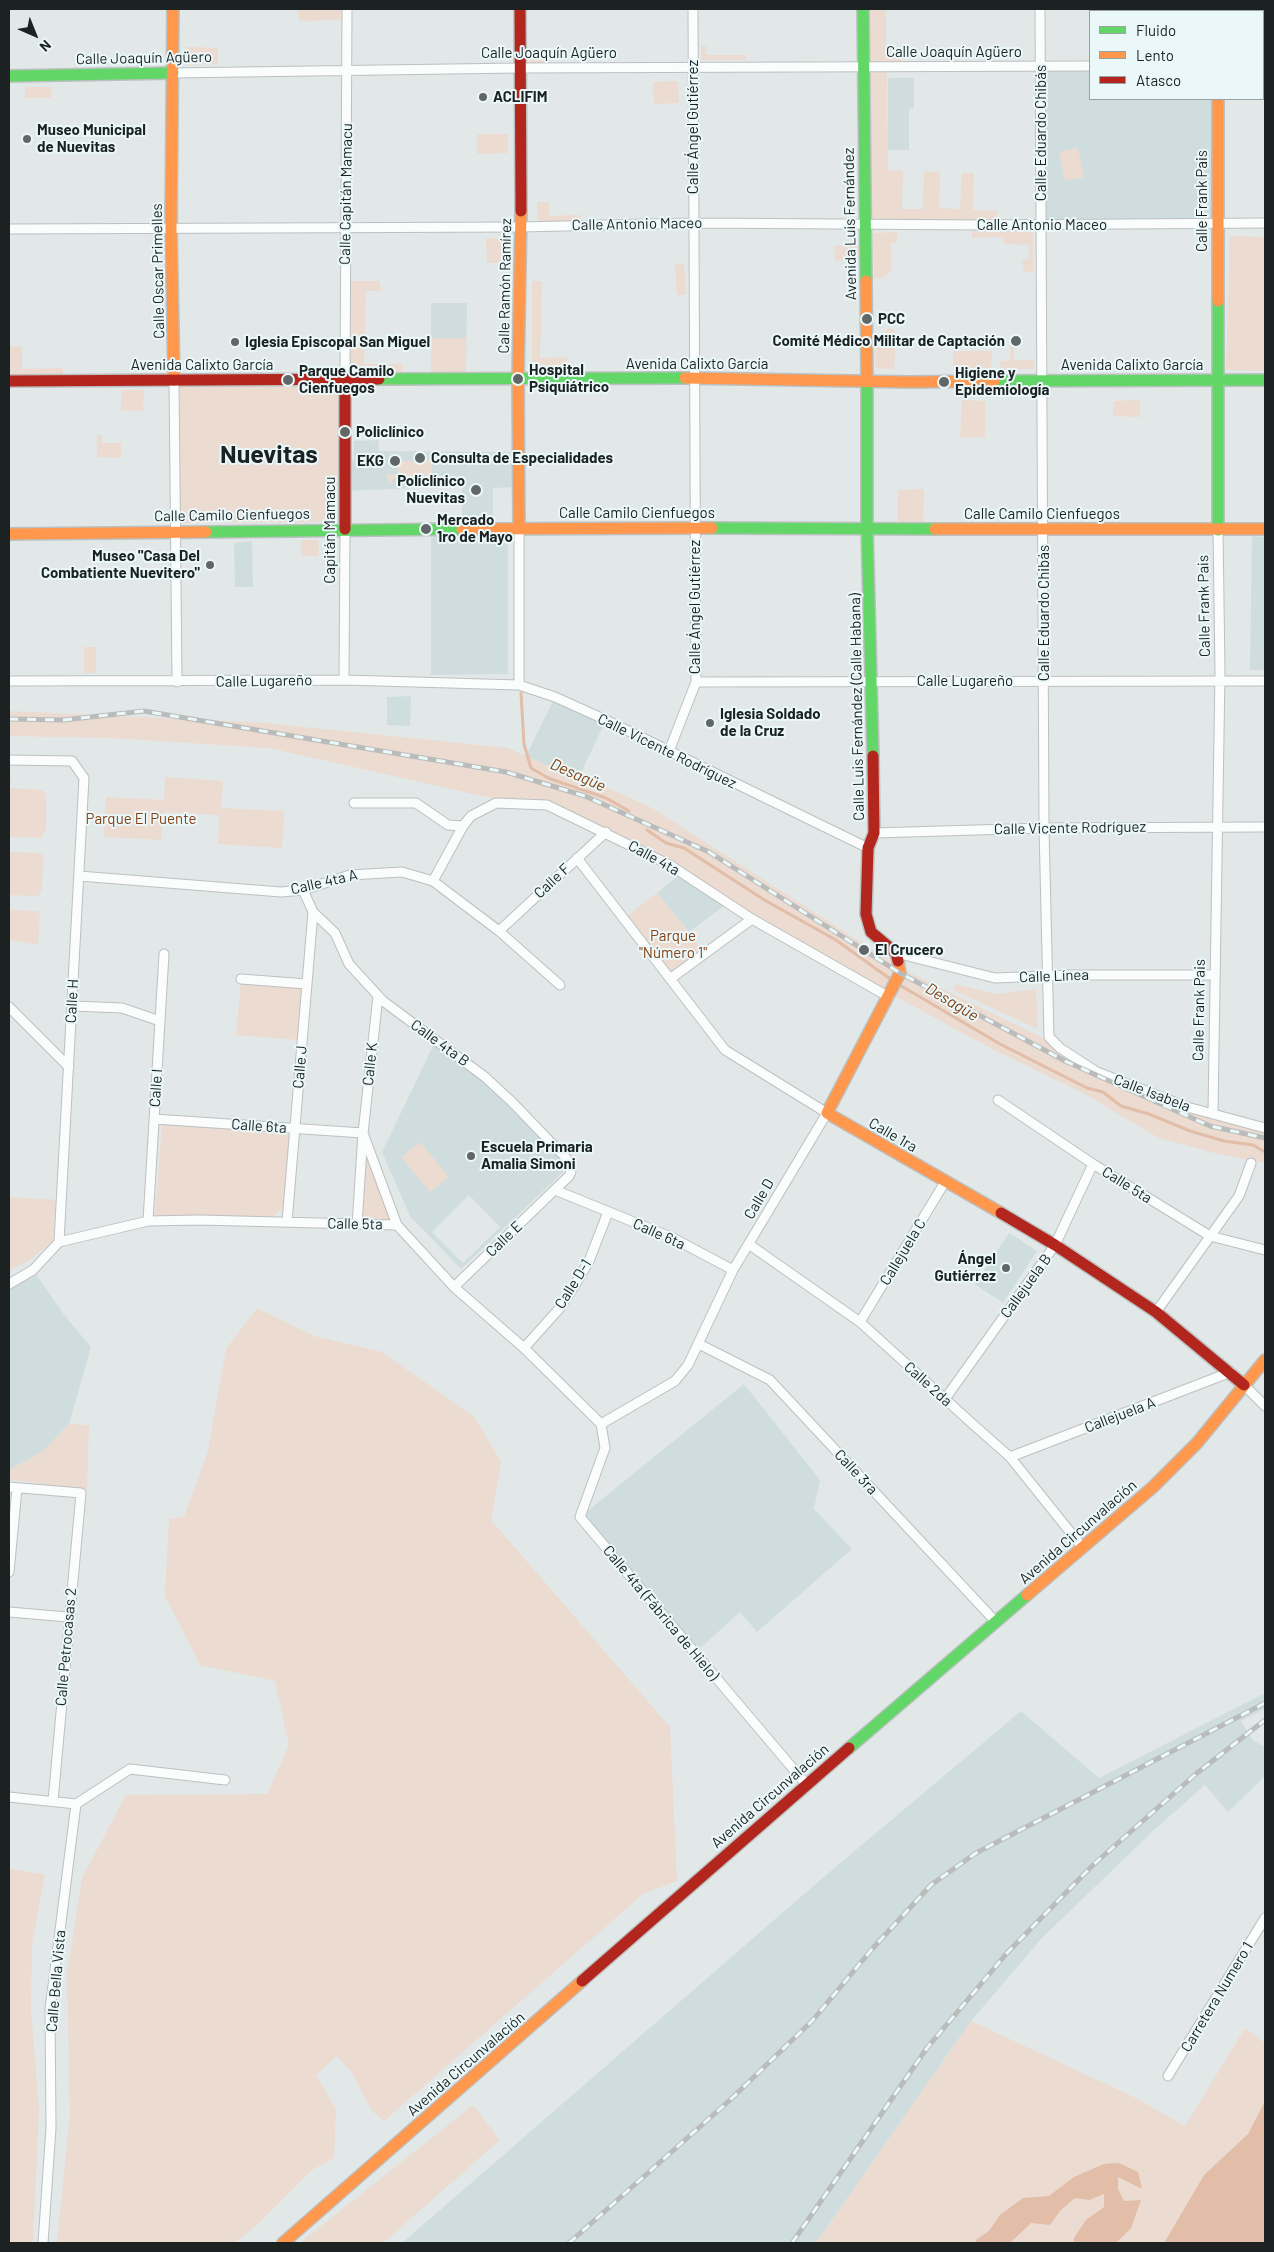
<!DOCTYPE html>
<html>
<head>
<meta charset="utf-8">
<style>
	body { margin:0 }
	#map { position:relative; width:1274px; height:2252px; overflow:hidden; background:#e2e8e8; font-family:Barlow,sans-serif }
	canvas { display:block }
	.frame { position:absolute; inset:0; border:10px solid #1c2121; pointer-events:none }
	.legend { position:absolute; left:1089px; top:10px; width:175px; height:90px; box-sizing:border-box; background:#ebf8f9; border:1px solid #98a2a3; margin:0; padding:6px 9px; list-style:none; font-size:15px; color:#1c2121 }
	.legend li { display:flex; align-items:center; gap:10px; height:25px }
	.legend b { width:25px; border:1px solid #98a2a3 }
	.north { position:absolute; left:10px; top:10px; width:50px; height:50px; -webkit-text-stroke:4px #ebf8f9; paint-order:stroke; rotate:136deg; font-size:14px; font-weight:700; line-height:20px; text-align:center; color:#1c2121 }
	.north::after { content:''; display:block; margin:auto; width:18px; height:22px; background:#1c2121; clip-path:polygon(50% 0,100% 100%,50% 72%,0 100%) }
</style>
</head>
<body>
<div id="map">
<canvas width="1274" height="2252"></canvas>
<div class="frame"></div>
<ul class="legend">
<li><b style="height:6px;background:#63d668"></b>Fluido</li>
<li><b style="height:6px;background:#ff974d"></b>Lento</li>
<li><b style="height:6px;background:#b3261e"></b>Atasco</li>
</ul>
<div class="north">N</div>
</div>
<script>
const ctx = document.querySelector('canvas').getContext('2d');
ctx.lineJoin = 'round';
function paint(path, color) { ctx.fillStyle = color; ctx.fill(path, 'evenodd'); }
const shape = rows => new Path2D(rows.map(r => 'M' + r).join(''));
function trace(path, color, width, dash) { ctx.strokeStyle = color; ctx.lineWidth = width; ctx.lineCap = dash ? 'butt' : 'round'; ctx.setLineDash(dash || []); ctx.stroke(path); }
function write(font, color, halo, rows, align = 'center') {
  ctx.font = font + ' Barlow,sans-serif'; ctx.lineWidth = 4; ctx.setLineDash([]); ctx.textBaseline = 'middle'; ctx.strokeStyle = halo; ctx.fillStyle = color; for (const [text, x, y, turn = 0] of rows) {
    ctx.save(); ctx.translate(x, y); ctx.rotate((+turn || 0) * Math.PI / 180); ctx.textAlign = isNaN(turn) ? turn : align; if (halo) ctx.strokeText(text, 0, 0); ctx.fillText(text, 0, 0); ctx.restore();
  }
}
const built = shape([
	[1040,66,1090,66,1090,99,1218,99,1217,223,1041,225],
	[888,78,914,78,914,108,909,109,909,150,888,150],
	[431,303,467,303,466,372,431,372],
	[378,440,379,451,518,452,519,487,493,488,493,519,489,519,489,528,462,529,462,486,345,491,345,461,354,460,354,441],
	[431,536,508,536,508,674,431,675],
	[1252,536,1265,537,1265,670,1250,670],
	[252,541,253,587,235,587,234,543],
	[411,696,410,726,387,725,387,697],
	[555,697,606,720,578,779,526,756],
	[680,874,724,906,689,932,657,893],
	[434,1044,509,1102,562,1160,563,1172,461,1269,410,1216,382,1152],
	[469,1195,500,1227,463,1263,432,1232],
	[1009,1233,1037,1251,1003,1303,975,1284],
	[33,1270,65,1316,91,1347,69,1424,42,1452,9,1470,9,1284],
	[744,1384,820,1480,814,1509,852,1549,757,1632,740,1612,695,1653,580,1517],
	[1265,1693,1265,1709,1241,1721,1253,1740,1265,1747,1265,1776,1228,1812,1205,1785,1154,1830,1041,1939,971,2021,816,2243,402,2243,819,1881,1021,1711,1099,1778]
]);
const green = shape([
	[341,9,341,20,299,21,298,10],
	[868,9,886,9,886,51,901,51,901,61,887,62,888,163,888,170,903,171,902,209,923,209,924,171,940,172,939,208,960,209,962,173,974,173,973,210,997,211,996,221,870,221],
	[701,46,706,46,706,55,746,55,746,60,701,60],
	[186,47,218,48,218,64,185,65],
	[550,49,550,63,530,64,530,50],
	[678,81,679,103,654,104,653,82],
	[25,87,51,87,51,98,25,98],
	[477,134,508,134,508,153,477,154],
	[1078,148,1084,177,1065,181,1059,152],
	[537,202,549,202,549,216,581,215,581,222,538,223],
	[1030,230,1033,234,1033,271,1030,272,1024,271,1022,260,1029,259,1029,245,1004,244,1003,237,972,238,972,231],
	[897,232,897,243,891,243,891,271,883,278,874,278,873,233],
	[1230,236,1265,237,1265,371,1226,370],
	[486,238,509,238,509,263,487,263],
	[859,245,859,259,835,261,834,246],
	[684,263,686,295,677,295,675,264],
	[349,281,380,281,381,291,366,291,364,364,403,364,402,375,349,375],
	[532,281,542,281,540,358,567,357,566,376,532,377],
	[888,328,893,329,896,334,894,369,875,368,876,347],
	[431,338,466,338,466,372,431,372],
	[1010,345,1014,345,1014,360,1034,360,1034,369,1001,369,1000,361,1010,361],
	[9,346,22,346,22,369,63,368,63,374,9,377],
	[953,351,992,351,991,369,953,369],
	[338,386,338,522,180,523,180,387],
	[122,390,144,390,143,411,121,410],
	[962,400,985,401,985,437,960,438],
	[1140,400,1140,417,1113,416,1114,401],
	[97,435,102,435,102,443,121,443,121,458,97,457],
	[432,460,432,478,393,478,392,483,387,483,387,474,398,474,398,461],
	[924,489,923,528,898,527,898,490],
	[301,540,318,540,319,556,301,556],
	[84,647,96,647,96,673,84,673],
	[9,711,265,723,508,748,578,779,586,778,652,808,904,970,1045,1039,1061,1055,1094,1072,1210,1115,1265,1133,1265,1163,1214,1153,1159,1138,1083,1093,994,1050,751,918,676,865,547,802,500,800,269,748,111,738,9,736],
	[9,774,11,774,10,788,42,790,46,794,46,830,41,838,9,837],
	[165,777,223,781,221,808,284,811,282,848,218,844,219,815,163,812,161,840,104,837,106,797,164,800],
	[9,852,40,853,43,856,42,889,38,896,9,895],
	[657,893,703,950,670,975,626,917],
	[9,910,37,911,40,915,38,945,9,940],
	[241,982,302,987,298,1040,236,1035],
	[955,984,996,994,1036,989,1038,1029,953,990],
	[162,1123,291,1132,284,1207,269,1220,216,1215,155,1217],
	[363,1133,397,1225,357,1225],
	[420,1142,449,1177,430,1192,401,1157],
	[9,1197,56,1200,53,1240,33,1258,9,1271],
	[257,1308,314,1336,382,1352,474,1417,501,1461,491,1520,670,1727,677,1881,643,1894,384,2121,372,2111,352,2073,337,2056,316,2075,336,2109,334,2158,312,2170,256,2226,234,2243,57,2243,70,2115,67,1975,82,1878,126,1795,267,1794,289,1745,275,1681,200,1665,165,1596,169,1519,184,1517,208,1451,226,1349],
	[69,1424,89,1425,87,1490,9,1479,9,1470,42,1452],
	[9,1869,45,1874,32,1944,31,2010,39,2109,33,2243,9,2243],
	[971,2021,1136,2098,1185,2126,1245,2028,1265,2043,1265,2101,1248,2134,1204,2175,1164,2243,816,2243],
	[473,2105,500,2140,383,2243,300,2243]
]);
const water = shape([
	[1265,2101,1265,2243,1164,2243,1204,2175,1248,2134],
	[1119,2163,1138,2172,1142,2189,1118,2177,1118,2189,1124,2201,1141,2200,1131,2228,1116,2243,1074,2243,1074,2238,1086,2220,1104,2207,1104,2194,1089,2200,1075,2198,1060,2211,1050,2225,1031,2223,1010,2243,976,2243,976,2240,989,2231,1000,2215,1023,2198,1049,2196,1074,2177,1104,2164]
]);
const stream = shape([
	[521,693,524,744,531,768,548,778,606,798,629,811],
	[647,830,666,843,684,848,766,901,836,940,893,981],
	[898,984,1000,1044,1087,1088,1103,1092,1121,1106,1149,1114,1190,1131,1224,1141,1253,1145,1265,1152]
]);
const street = shape([
	[1040,9,1044,828,1049,1037,1060,1048,1097,1072,1187,1107,1265,1128],
	[1263,66,1265,66],
	[173,73,519,68,1090,66],
	[9,229,521,227,693,223,985,225,1265,223],
	[345,379,347,9],
	[174,380,177,682],
	[519,528,519,685],
	[344,680,345,529],
	[9,681,344,680,519,685,555,697,606,720,868,848],
	[696,682,1265,681],
	[669,751,696,682,693,9],
	[9,760,72,761,84,778,59,1242,33,1270,9,1284],
	[354,803,416,803,448,825,463,826],
	[874,833,1044,828,1265,827],
	[577,858,725,1050,827,1113,733,1270,688,1365,675,1381,601,1424],
	[79,876,281,892,303,890,350,875,402,872,433,881,499,931,560,985],
	[433,881,463,826,471,816,496,803,547,805,670,865,752,919,889,997],
	[303,890,313,912,335,933,349,964,383,1001,485,1077,512,1102,566,1158,571,1172,569,1176,454,1287],
	[499,931,606,832],
	[896,953,995,978,1069,975,1215,975],
	[241,979,307,984],
	[670,979,752,919],
	[378,996,363,1133,397,1225],
	[72,1006,122,1008,160,1021],
	[9,1007,69,1067],
	[998,1100,1093,1164,1210,1236,1265,1250],
	[1213,1112,1220,672,1218,530],
	[154,1119,363,1133,357,1225],
	[555,1190,673,1238,733,1270],
	[148,1221,164,954],
	[287,1222,313,912],
	[59,1242,148,1221,200,1220,397,1225,454,1287,524,1348,601,1424],
	[750,1245,860,1322,976,1427,1010,1457,1083,1548],
	[1156,1312,1239,1196,1251,1163],
	[860,1322,945,1182],
	[699,1344,770,1380,996,1622],
	[524,1348,559,1309,575,1285,589,1261,608,1212],
	[1244,1385,1265,1406],
	[945,1399,1055,1245,1093,1164],
	[601,1424,605,1448,580,1517,806,1784],
	[1010,1457,1231,1372],
	[9,1487,81,1493,53,1801],
	[9,1572,17,1489],
	[9,1612,68,1617],
	[9,1797,76,1804,50,2009,51,2128,43,2243],
	[76,1804,130,1769,225,1780],
	[1168,2076,1265,1918]
]);
const fast = shape([
	[863,9,866,281],
	[9,76,173,73],
	[1218,301,1218,530],
	[379,379,685,378],
	[994,381,1265,380],
	[867,382,867,528,873,756],
	[712,528,935,529],
	[206,532,462,529],
	[849,1748,1027,1595]
]);
const slow = shape([
	[173,9,171,227,174,380],
	[1218,99,1218,301],
	[866,281,867,382],
	[685,378,910,382,994,381],
	[519,528,518,379,521,211],
	[462,529,712,528],
	[935,529,1265,529],
	[9,534,206,532],
	[898,961,900,973,827,1113,1001,1213],
	[1027,1595,1153,1487,1197,1443,1265,1360],
	[283,2243,582,1981]
]);
const jam = shape([
	[520,9,521,211],
	[1218,9,1218,11],
	[345,379,345,529],
	[9,381,379,379],
	[873,756,874,833,868,848,866,914,871,932,896,953,898,961],
	[1001,1213,1055,1245,1156,1312,1244,1385],
	[582,1981,849,1748]
]);
const rail = shape([
	[9,719,64,720,144,711,506,772,585,796,709,852,900,973,1065,1061,1210,1126,1265,1138],
	[569,2243,730,2100,812,2021,873,1948,931,1885,976,1853,1265,1703],
	[792,2243,927,2048,1007,1953,1093,1865,1197,1773,1265,1720]
]);
const markers = [
	[483,97,5,"#616767"],
	[27,139,5,"#616767"],
	[867,319,6,"#616767"],
	[1016,341,6,"#616767"],
	[235,342,5,"#616767"],
	[518,379,6,"#616767"],
	[288,380,6,"#616767"],
	[944,382,6,"#616767"],
	[345,432,6,"#616767"],
	[420,458,6,"#616767"],
	[395,461,6,"#616767"],
	[476,490,6,"#616767"],
	[426,529,6,"#616767"],
	[210,565,5,"#616767"],
	[710,723,5,"#616767"],
	[864,950,6,"#616767"],
	[471,1156,5,"#616767"],
	[1006,1268,5,"#616767"]
];
const streetNames = [
	["Calle Joaquín Agüero",954,52],
	["Calle Joaquín Agüero",549,53],
	["Calle Joaquín Agüero",144,58,-1],
	["Calle Ángel Gutiérrez",693,127,-90],
	["Calle Eduardo Chibás",1041,133,-90],
	["Calle Capitán Mamacu",346,194,-89],
	["Calle Frank Pais",1202,201,-90],
	["Calle Antonio Maceo",637,224,-1],
	["Avenida Luis Fernández",850,224,-91],
	["Calle Antonio Maceo",1042,225],
	["Calle Oscar Primelles",158,271,-91],
	["Calle Ramón Ramírez",505,286,-89],
	["Avenida Calixto García",697,364],
	["Avenida Calixto García",202,365],
	["Avenida Calixto García",1132,365],
	["Calle Camilo Cienfuegos",637,513],
	["Calle Camilo Cienfuegos",1042,514],
	["Calle Camilo Cienfuegos",232,515,-1],
	["Capitán Mamacu",330,530,-90],
	["Calle Frank Pais",1204,606,-91],
	["Calle Ángel Gutiérrez",695,607,-90],
	["Calle Eduardo Chibás",1044,613,-90],
	["Calle Lugareño",264,681,-1],
	["Calle Lugareño",965,681],
	["Calle Luis Fernández (Calle Habana)",857,707,-91],
	["Calle Vicente Rodríguez",667,751,26],
	["Calle Vicente Rodríguez",1070,828,-1],
	["Calle 4ta",654,858,29],
	["Calle F",552,881,-43],
	["Calle 4ta A",324,882,-13],
	["Calle Línea",1054,976,-2],
	["Calle H",72,1001,-87],
	["Calle Frank Pais",1199,1010,-89],
	["Calle 4ta B",440,1043,36],
	["Calle K",370,1064,-84],
	["Calle J",300,1067,-85],
	["Calle I",156,1088,-86],
	["Calle Isabela",1152,1093,21],
	["Calle 6ta",259,1126,4],
	["Calle 1ra",893,1135,30],
	["Calle 5ta",1127,1185,32],
	["Calle D",759,1199,-60],
	["Calle 5ta",355,1224,1],
	["Calle 6ta",659,1234,24],
	["Calle E",504,1239,-44],
	["Callejuela C",903,1252,-59],
	["Calle D-1",573,1284,-58],
	["Callejuela B",1026,1286,-54],
	["Calle 2da",928,1384,42],
	["Callejuela A",1120,1415,-21],
	["Calle 3ra",856,1472,47],
	["Avenida Circunvalación",1078,1532,-41],
	["Calle 4ta (Fábrica de Hielo)",661,1613,50],
	["Calle Petrocasas 2",66,1647,-85],
	["Avenida Circunvalación",770,1796,-41],
	["Calle Bella Vista",56,1981,-85],
	["Carretera Numero 1",1217,1997,-59],
	["Avenida Circunvalación",466,2064,-41]
];
const poiNames = [
	["ACLIFIM",493,97],
	["Museo Municipal",37,130],
	["de Nuevitas",37,147],
	["PCC",878,319],
	["Comité Médico Militar de Captación",1005,341,"right"],
	["Iglesia Episcopal San Miguel",245,342],
	["Hospital",529,370],
	["Psiquiátrico",529,387],
	["Parque Camilo",299,371],
	["Cienfuegos",299,388],
	["Higiene y",955,373],
	["Epidemiología",955,390],
	["Policlínico",356,432],
	["Consulta de Especialidades",431,458],
	["EKG",384,461,"right"],
	["Políclínico",465,481,"right"],
	["Nuevitas",465,498,"right"],
	["Mercado",437,520],
	["1ro de Mayo",437,537],
	["Museo \"Casa Del",200,556,"right"],
	["Combatiente Nuevitero\"",200,573,"right"],
	["Iglesia Soldado",720,714],
	["de la Cruz",720,731],
	["El Crucero",875,950],
	["Escuela Primaria",481,1147],
	["Amalia Simoni",481,1164],
	["Ángel",996,1259,"right"],
	["Gutiérrez",996,1276,"right"]
];
const parkNames = [
	["Parque El Puente",141,819],
	["Parque",673,936],
	["\"Número 1\"",673,953]
];
const waterNames = [
	["Desagüe",578,775,24],
	["Desagüe",952,1002,31]
];
const townNames = [
	["Nuevitas",269,455]
];
paint(built, '#cfddde');
paint(green, '#ecdbd0');
paint(water, '#e2bda8');
trace(stream, '#e2bda8', 3);
trace(street, '#bcc0c1', 11);
trace(fast, '#bcc0c1', 14);
trace(slow, '#bcc0c1', 14);
trace(jam, '#bcc0c1', 14);
trace(street, '#fbfcfc', 9);
trace(fast, '#63d668', 11);
trace(slow, '#ff974d', 11);
trace(jam, '#b3261e', 11);
trace(rail, '#babcbc', 5);
trace(rail, '#ebf8f9', 3, [9]);
for (const [x, y, r, color] of markers) { const dot = new Path2D(); dot.arc(x, y, r, 0, 2 * Math.PI); ctx.fillStyle = color; ctx.fill(dot); trace(dot, '#ebf8f9', 2); }
write('15px', '#1c2121', '#ebf8f9', streetNames);
write('bold 15px', '#1c2121', '#ebf8f9', poiNames, 'left');
write('15px', '#864216', '#ebf8f9', parkNames);
write('italic 16px', '#854115', '#ebf8f9', waterNames);
write('bold 25px', '#1c2121', '#ebf8f9', townNames);
</script>
</body>
</html>
